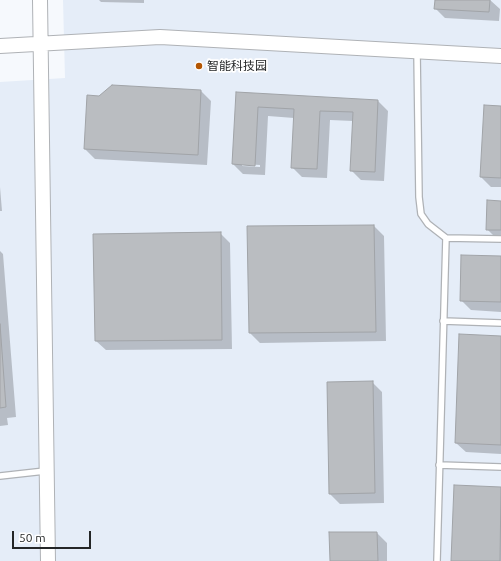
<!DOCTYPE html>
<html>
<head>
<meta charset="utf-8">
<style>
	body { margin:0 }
	#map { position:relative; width:501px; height:561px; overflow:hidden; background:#f6f9fd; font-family:Ubuntu,sans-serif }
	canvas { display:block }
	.scale { position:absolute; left:12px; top:531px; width:79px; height:18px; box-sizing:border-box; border:2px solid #242627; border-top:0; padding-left:5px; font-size:12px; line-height:14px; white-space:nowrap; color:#242627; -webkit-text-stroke:3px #fff; paint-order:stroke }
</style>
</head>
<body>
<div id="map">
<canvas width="501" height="561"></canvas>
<div class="scale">50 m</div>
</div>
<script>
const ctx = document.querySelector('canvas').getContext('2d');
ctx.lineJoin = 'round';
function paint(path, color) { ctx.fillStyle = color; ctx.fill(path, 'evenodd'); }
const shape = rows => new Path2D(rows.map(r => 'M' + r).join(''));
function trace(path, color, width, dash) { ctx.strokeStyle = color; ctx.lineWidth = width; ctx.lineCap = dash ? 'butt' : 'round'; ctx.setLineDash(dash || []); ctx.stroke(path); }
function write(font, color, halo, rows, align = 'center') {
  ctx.font = font + ' Ubuntu,"Noto Sans SC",sans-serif'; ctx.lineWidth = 3.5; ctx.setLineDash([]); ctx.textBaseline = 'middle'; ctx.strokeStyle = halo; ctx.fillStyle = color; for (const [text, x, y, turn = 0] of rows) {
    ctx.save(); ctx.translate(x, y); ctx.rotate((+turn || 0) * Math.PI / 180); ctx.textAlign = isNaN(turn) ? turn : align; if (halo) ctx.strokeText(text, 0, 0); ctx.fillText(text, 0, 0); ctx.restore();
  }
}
const built = shape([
	[63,0,501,0,501,561,0,561,0,82,65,78]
]);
const shadow = shape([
	[99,0,144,0,144,3,101,2],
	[436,0,490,0,500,9,499,21,445,18,435,8],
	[201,91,211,101,207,165,95,159,85,149,99,97],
	[237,93,378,101,388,111,384,181,361,180,351,170,353,121,330,120,327,178,302,177,292,167,294,118,268,116,265,175,243,174,233,164],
	[242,164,260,165,260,167,242,166],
	[501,107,501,187,491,187,481,177],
	[0,187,2,211,0,211],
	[501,202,501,240,497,239,487,229],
	[374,226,384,236,386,341,260,343,250,333],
	[220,233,230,243,232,349,106,350,96,341],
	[0,251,3,254,16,417,7,418,8,425,0,426],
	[501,257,501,312,471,310,461,300],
	[501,337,501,454,466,452,456,443],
	[372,382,382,392,384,503,340,504,330,494],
	[455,486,501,488,501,561,452,561],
	[330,533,377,533,387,543,387,561,331,561]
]);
const building = shape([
	[435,0,490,0,489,12,434,9,435,0],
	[112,85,201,90,198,155,84,149,87,95,99,96,112,85],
	[236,92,378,100,375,172,350,171,353,112,320,111,317,169,291,168,294,109,258,107,255,166,232,164,236,92],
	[484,105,501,106,501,178,480,177,484,105],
	[487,200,501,201,501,230,486,230,487,200],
	[374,225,376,332,249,333,247,226,374,225],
	[221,232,222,340,95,341,93,234,221,232],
	[461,255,501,256,501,302,460,301,461,255],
	[0,324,6,407,0,408,0,324],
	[459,334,501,336,501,445,455,443,459,334],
	[373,381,375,493,329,494,327,382,373,381],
	[454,485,501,487,500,561,451,561,454,485],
	[329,532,377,532,378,561,330,561,329,532]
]);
const service = shape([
	[417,52,419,197,421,214,428,224,446,238,501,239],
	[443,321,501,323],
	[439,465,501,467],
	[0,476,45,471],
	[437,561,446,238]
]);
const tertiary = shape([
	[40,0,48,561],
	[0,46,160,37,501,56]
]);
const markers = [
	[199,66,4,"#b35502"]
];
const poiNames = [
	["智能科技园",207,66]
];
paint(built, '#e5edf8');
paint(shadow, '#0003');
paint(building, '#babdc1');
trace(building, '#a1a4a8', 1);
trace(service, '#afb2b6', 8);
trace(tertiary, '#afb2b6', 16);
trace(service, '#fff', 5.5);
trace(tertiary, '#fff', 14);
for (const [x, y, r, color] of markers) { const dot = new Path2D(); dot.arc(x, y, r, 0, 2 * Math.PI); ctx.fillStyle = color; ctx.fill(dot); trace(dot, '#fff', 1.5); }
write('12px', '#242627', '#fff', poiNames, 'left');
</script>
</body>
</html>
